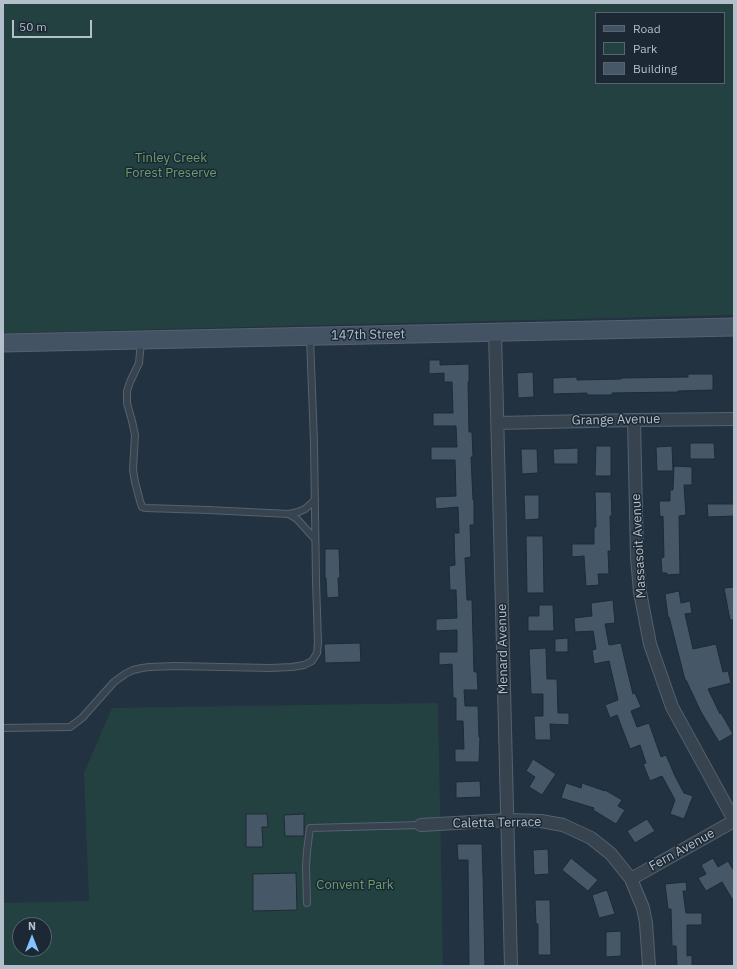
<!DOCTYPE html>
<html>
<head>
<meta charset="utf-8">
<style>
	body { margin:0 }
	#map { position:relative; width:737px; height:969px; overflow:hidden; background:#223240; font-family:"IBM Plex Sans",sans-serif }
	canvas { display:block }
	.frame { position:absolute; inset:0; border:4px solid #b3bfcb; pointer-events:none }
	.legend { position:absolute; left:595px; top:12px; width:130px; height:72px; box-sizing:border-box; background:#1c2935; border:1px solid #586571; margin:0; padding:5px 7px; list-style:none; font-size:12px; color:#b3bfcb }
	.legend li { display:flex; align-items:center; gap:8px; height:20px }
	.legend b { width:20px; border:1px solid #586571 }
	.north { position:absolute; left:12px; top:917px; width:40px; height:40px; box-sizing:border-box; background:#1c2935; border:1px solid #586571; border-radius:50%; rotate:0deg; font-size:11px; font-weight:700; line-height:16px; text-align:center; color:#b3bfcb }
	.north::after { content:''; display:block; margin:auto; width:14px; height:18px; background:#84c1ff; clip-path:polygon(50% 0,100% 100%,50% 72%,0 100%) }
	.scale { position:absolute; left:12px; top:20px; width:80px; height:18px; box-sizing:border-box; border:2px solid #b3bfcb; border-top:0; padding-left:5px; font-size:12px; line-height:14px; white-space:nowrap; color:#b3bfcb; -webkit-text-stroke:3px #1c2935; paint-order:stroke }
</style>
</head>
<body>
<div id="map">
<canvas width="737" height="969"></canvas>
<div class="frame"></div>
<ul class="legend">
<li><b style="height:5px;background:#445363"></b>Road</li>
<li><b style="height:11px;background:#244141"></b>Park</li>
<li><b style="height:11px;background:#465867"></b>Building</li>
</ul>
<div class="north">N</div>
<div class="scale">50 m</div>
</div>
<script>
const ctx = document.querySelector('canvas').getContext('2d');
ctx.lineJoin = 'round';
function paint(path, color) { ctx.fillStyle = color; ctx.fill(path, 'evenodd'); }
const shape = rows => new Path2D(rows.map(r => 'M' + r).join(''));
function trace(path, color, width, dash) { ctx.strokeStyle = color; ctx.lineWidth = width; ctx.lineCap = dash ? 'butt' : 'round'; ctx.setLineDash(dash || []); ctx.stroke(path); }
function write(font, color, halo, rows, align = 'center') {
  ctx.font = font + ' "IBM Plex Sans",sans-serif'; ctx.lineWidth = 3; ctx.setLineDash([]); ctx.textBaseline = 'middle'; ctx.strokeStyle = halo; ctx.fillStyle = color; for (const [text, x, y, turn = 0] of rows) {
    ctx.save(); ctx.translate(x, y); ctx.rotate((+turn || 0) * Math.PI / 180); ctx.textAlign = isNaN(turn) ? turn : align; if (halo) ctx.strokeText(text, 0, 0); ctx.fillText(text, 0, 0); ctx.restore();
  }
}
const green = shape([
	[3,3,734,3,734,315,3,333],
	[596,13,724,13,724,83,596,83],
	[438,703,443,966,3,966,3,903,89,901,84,773,112,708],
	[20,925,44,925,44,949,20,949]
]);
const building = shape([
	[429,360,440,360,440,365,469,364,469,382,468,382,469,432,472,432,473,457,471,457,473,500,474,500,474,525,470,525,471,557,465,558,467,600,472,600,474,672,477,672,478,690,464,690,465,706,478,706,479,737,480,737,479,762,455,762,455,749,464,749,463,721,456,721,456,698,453,698,452,664,439,665,439,652,457,652,457,630,436,631,436,619,457,618,456,590,450,590,449,566,455,565,454,533,459,533,458,507,436,509,435,497,456,496,455,460,431,460,431,447,457,447,456,426,433,426,433,413,453,413,452,382,444,382,444,373,429,374,429,360],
	[533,372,534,397,518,398,517,373,533,372],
	[688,374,713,374,713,390,678,391,678,392,612,393,612,395,587,395,587,393,553,394,553,378,577,377,577,380,621,379,621,378,688,377,688,374],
	[690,443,714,443,715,459,690,459,690,443],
	[596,446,611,446,611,476,595,476,596,446],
	[672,446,673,471,657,471,656,447,672,446],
	[578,448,578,464,554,464,553,449,578,448],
	[521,449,537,449,538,473,522,474,521,449],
	[674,466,692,467,692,485,684,485,686,515,679,516,680,574,667,575,667,573,662,573,661,558,664,557,663,516,660,517,659,501,670,501,670,490,673,490,674,466],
	[595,492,611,492,612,516,610,516,611,551,608,551,609,574,598,574,599,585,586,586,584,556,572,557,572,544,594,544,594,527,596,527,595,492],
	[524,495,539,495,539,519,525,520,524,495],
	[707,504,734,504,734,516,708,517,707,504],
	[526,536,543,536,544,593,527,593,526,536],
	[325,549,339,549,340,578,338,578,339,597,327,598,326,578,325,578,325,549],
	[734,587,734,620,730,620,724,588,734,587],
	[679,591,681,603,690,601,692,613,685,614,693,649,716,644,723,672,728,671,731,683,708,689,720,714,721,713,733,734,719,742,701,712,686,680,685,680,669,617,668,617,665,594,679,591],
	[613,600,615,623,605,624,609,645,621,643,626,665,633,694,635,693,641,707,631,711,637,727,649,723,661,757,666,755,675,776,684,793,693,796,684,819,670,814,675,800,662,776,650,781,643,764,646,763,640,745,630,749,617,715,610,718,605,705,618,700,609,661,594,664,592,650,596,649,593,631,575,632,574,618,592,616,591,603,613,600],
	[539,605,553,605,554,631,528,631,528,616,539,616,539,605],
	[568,638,568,652,555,652,555,639,568,638],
	[360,643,361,662,325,663,324,644,360,643],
	[546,648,547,679,557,679,558,713,569,713,569,725,550,724,551,740,535,740,534,716,543,716,543,694,531,694,529,649,546,648],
	[533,759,556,774,542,795,529,787,535,777,526,771,533,759],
	[480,781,481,797,456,798,456,782,480,781],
	[566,783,581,788,582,783,605,791,605,790,622,800,618,806,625,810,616,824,593,810,594,808,561,798,566,783],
	[246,814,267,814,268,827,262,827,263,847,246,847,246,814],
	[304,814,304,836,285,836,284,815,304,814],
	[647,819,655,831,635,843,627,831,647,819],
	[457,844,482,844,483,875,485,966,469,966,468,860,458,860,457,844],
	[548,849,549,874,534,875,533,850,548,849],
	[571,858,598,880,588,891,562,870,571,858],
	[713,858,718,867,728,861,734,871,734,902,722,882,706,891,698,878,706,874,701,865,713,858],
	[296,873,297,910,253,911,253,874,296,873],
	[686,882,687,891,683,891,686,913,702,913,702,925,687,925,687,956,692,955,692,966,677,966,676,946,672,946,671,909,668,909,665,884,686,882],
	[607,890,615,914,599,918,592,895,607,890],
	[535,900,550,900,551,955,538,955,538,924,536,924,535,900],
	[621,931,621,956,606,957,606,932,621,931]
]);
const lane = shape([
	[141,342,139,363,130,382,127,391,127,403,132,421,135,435,133,470,135,482,140,501,142,507,146,508,208,510,289,514,298,512,305,509,315,500],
	[289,514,297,519,315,539],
	[3,728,70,727,82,718,114,682,125,674,133,670,142,668,149,667,175,666,270,668,292,667,304,665,312,661,317,653,318,643,316,581,314,442,310,338],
	[307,903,306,866,307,851,310,828,421,825]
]);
const street = shape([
	[495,332,511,966],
	[634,420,637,557,640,592,650,644,672,707,734,820],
	[498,423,634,420,734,419],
	[421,825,507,820,541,821,563,825,591,838,611,854,631,879,643,908,646,923,649,966],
	[631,879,734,821]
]);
const secondary = shape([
	[3,343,734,327]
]);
const parkNames = [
	["Tinley Creek",171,158],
	["Forest Preserve",171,173],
	["Convent Park",355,885]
];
const streetNames = [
	["147th Street",368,335,-1],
	["Grange Avenue",616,420,-1],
	["Massasoit Avenue",639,546,-93],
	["Menard Avenue",503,649,-91],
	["Caletta Terrace",497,823,-1],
	["Fern Avenue",682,850,-29]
];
paint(green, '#244141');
paint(building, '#465867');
trace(building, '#1e2b37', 1);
trace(lane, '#55626e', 8);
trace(street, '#55626e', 14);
trace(secondary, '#55626e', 19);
trace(lane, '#374450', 6);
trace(street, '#374450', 12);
trace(secondary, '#445363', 17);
write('13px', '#689e6e', '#1c2935', parkNames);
write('13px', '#b3bfcb', '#1c2935', streetNames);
</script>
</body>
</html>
